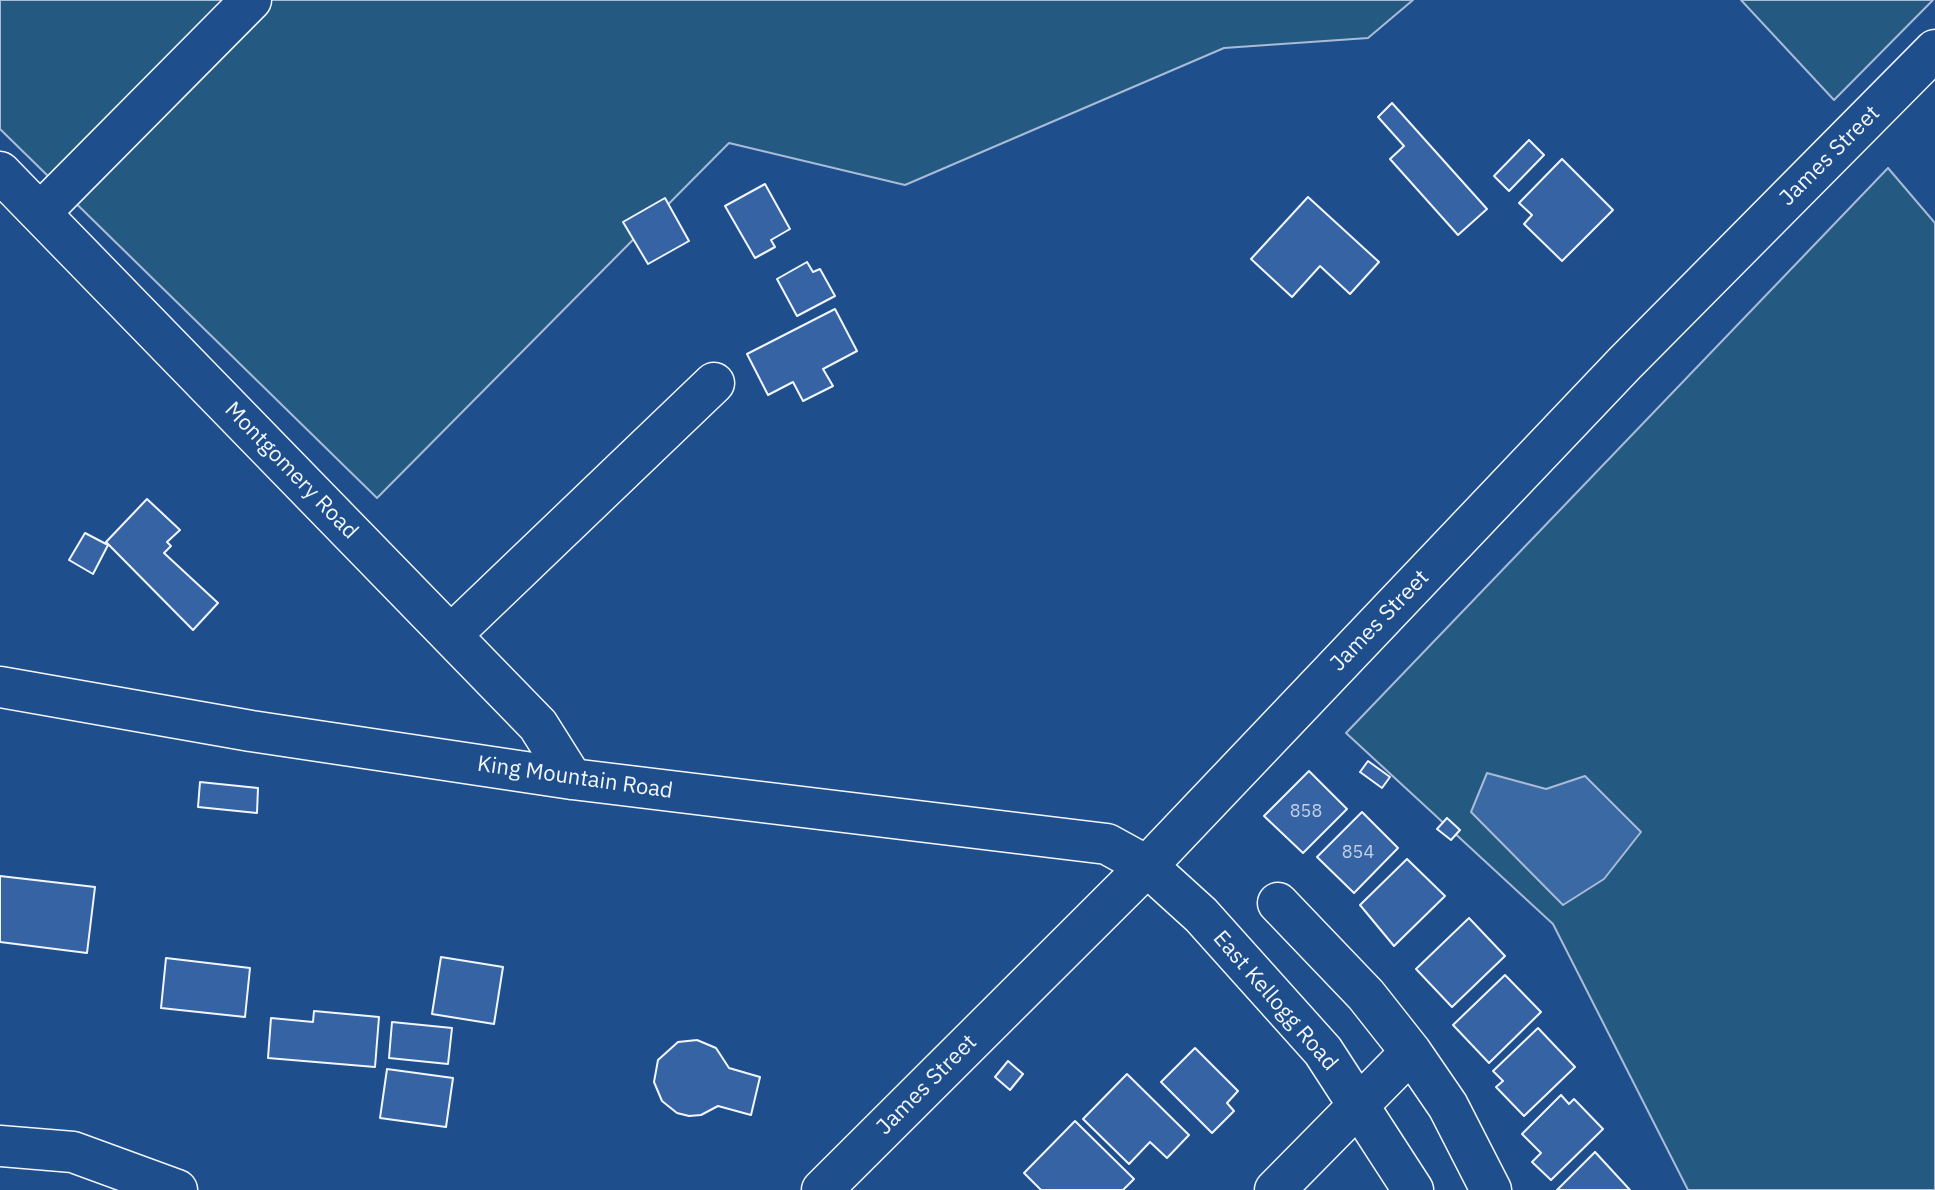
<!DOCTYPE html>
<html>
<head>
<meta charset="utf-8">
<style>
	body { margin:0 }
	canvas { display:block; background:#1f4e8c }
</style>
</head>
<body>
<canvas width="1935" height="1190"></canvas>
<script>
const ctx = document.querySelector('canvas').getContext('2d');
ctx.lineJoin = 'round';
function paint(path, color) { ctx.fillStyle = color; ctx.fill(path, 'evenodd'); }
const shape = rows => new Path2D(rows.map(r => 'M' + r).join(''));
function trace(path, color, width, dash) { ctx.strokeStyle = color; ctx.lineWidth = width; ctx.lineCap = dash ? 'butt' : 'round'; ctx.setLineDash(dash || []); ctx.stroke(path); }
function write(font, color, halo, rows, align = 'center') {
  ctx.font = font + ' "IBM Plex Sans",sans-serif'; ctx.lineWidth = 6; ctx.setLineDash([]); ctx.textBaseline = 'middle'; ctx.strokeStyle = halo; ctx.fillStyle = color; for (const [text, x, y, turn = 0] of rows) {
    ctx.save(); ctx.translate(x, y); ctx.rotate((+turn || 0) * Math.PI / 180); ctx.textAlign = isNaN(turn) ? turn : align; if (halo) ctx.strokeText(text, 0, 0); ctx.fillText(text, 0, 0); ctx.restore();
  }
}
const green = shape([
	[0,0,1413,0,1368,38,1224,48,905,185,729,143,377,498,0,129,0,0],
	[1741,0,1933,0,1834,100,1741,0],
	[1888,168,1935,223,1935,1190,1688,1190,1553,924,1346,733,1888,168]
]);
const water = shape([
	[1487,773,1546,789,1585,776,1641,832,1604,879,1563,905,1471,812,1487,773]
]);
const building = shape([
	[1392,103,1487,209,1458,235,1390,159,1404,146,1378,117,1392,103],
	[1529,140,1544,155,1509,191,1494,176,1529,140],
	[1562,159,1613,210,1562,261,1524,224,1532,215,1519,203,1562,159],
	[765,184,790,229,771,240,775,247,755,258,725,206,765,184],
	[1308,197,1379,262,1350,294,1320,266,1292,297,1251,259,1308,197],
	[665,198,689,241,648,264,623,222,665,198],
	[807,262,813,272,820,269,835,296,797,316,777,279,807,262],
	[835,309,857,351,823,369,833,386,803,401,793,382,768,395,747,354,835,309],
	[147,499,180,530,167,542,171,546,164,553,218,603,193,630,106,542,147,499],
	[85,533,108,545,93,574,69,560,85,533],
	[1368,761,1390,777,1382,788,1360,772,1368,761],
	[1309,771,1347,809,1303,853,1264,816,1309,771],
	[200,782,258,788,257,813,198,807,200,782],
	[1362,812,1398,848,1354,893,1317,857,1362,812],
	[1447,818,1460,830,1451,840,1437,829,1447,818],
	[1407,859,1445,896,1394,946,1360,905,1407,859],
	[0,876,95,887,87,953,0,942,0,876],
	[1469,918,1505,956,1452,1007,1416,969,1469,918],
	[441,957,503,967,494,1024,432,1014,441,957],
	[166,958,250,968,245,1017,161,1008,166,958],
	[1505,975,1541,1012,1489,1063,1453,1025,1505,975],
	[314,1011,379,1017,375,1067,268,1058,271,1018,313,1022,314,1011],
	[392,1022,452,1028,448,1064,389,1058,392,1022],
	[1538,1028,1575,1067,1524,1116,1496,1087,1503,1081,1493,1071,1538,1028],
	[697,1040,716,1048,729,1068,760,1077,751,1115,718,1106,701,1115,689,1116,677,1113,662,1101,654,1082,658,1060,678,1042,697,1040],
	[1195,1048,1238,1091,1227,1103,1234,1111,1212,1133,1161,1082,1195,1048],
	[1008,1061,1023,1074,1010,1090,995,1077,1008,1061],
	[387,1069,453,1078,446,1127,380,1118,387,1069],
	[1127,1074,1189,1135,1167,1158,1150,1142,1129,1164,1083,1119,1127,1074],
	[1561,1095,1569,1104,1574,1099,1603,1129,1551,1180,1532,1162,1541,1153,1522,1134,1561,1095],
	[1075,1121,1134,1179,1123,1190,1041,1190,1024,1173,1075,1121],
	[1595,1152,1630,1190,1557,1190,1595,1152]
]);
const minor = shape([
	[0,172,538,725,572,779],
	[40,213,251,0],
	[451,635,714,383],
	[0,687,251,731,572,779,1107,844,1147,866,1201,915,1323,1051,1413,1190],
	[1278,903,1366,995,1411,1052,1448,1106,1491,1190],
	[0,1146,73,1152,177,1190],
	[822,1190,1147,866,1625,363,1935,50],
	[1275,1190,1411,1052]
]);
const numberNames = [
	["858",1306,812],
	["854",1358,853]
];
const streetNames = [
	["James Street",1830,156,-45],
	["Montgomery Road",291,471,46],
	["James Street",1380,621,-46],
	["King Mountain Road",575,778,8],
	["East Kellogg Road",1275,1001,49],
	["James Street",927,1085,-45]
];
paint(green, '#245a82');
trace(green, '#a8bbd7', 2);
paint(water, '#3b69a3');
trace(water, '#a8bbd7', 2);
paint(building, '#3563a3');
trace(building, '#f2f6ff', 2);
trace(minor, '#f2f6ff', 43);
trace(minor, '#1f4e8c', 40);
write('18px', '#c3d1e8', null, numberNames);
write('22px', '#f2f6ff', '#1f4e8c', streetNames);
</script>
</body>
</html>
